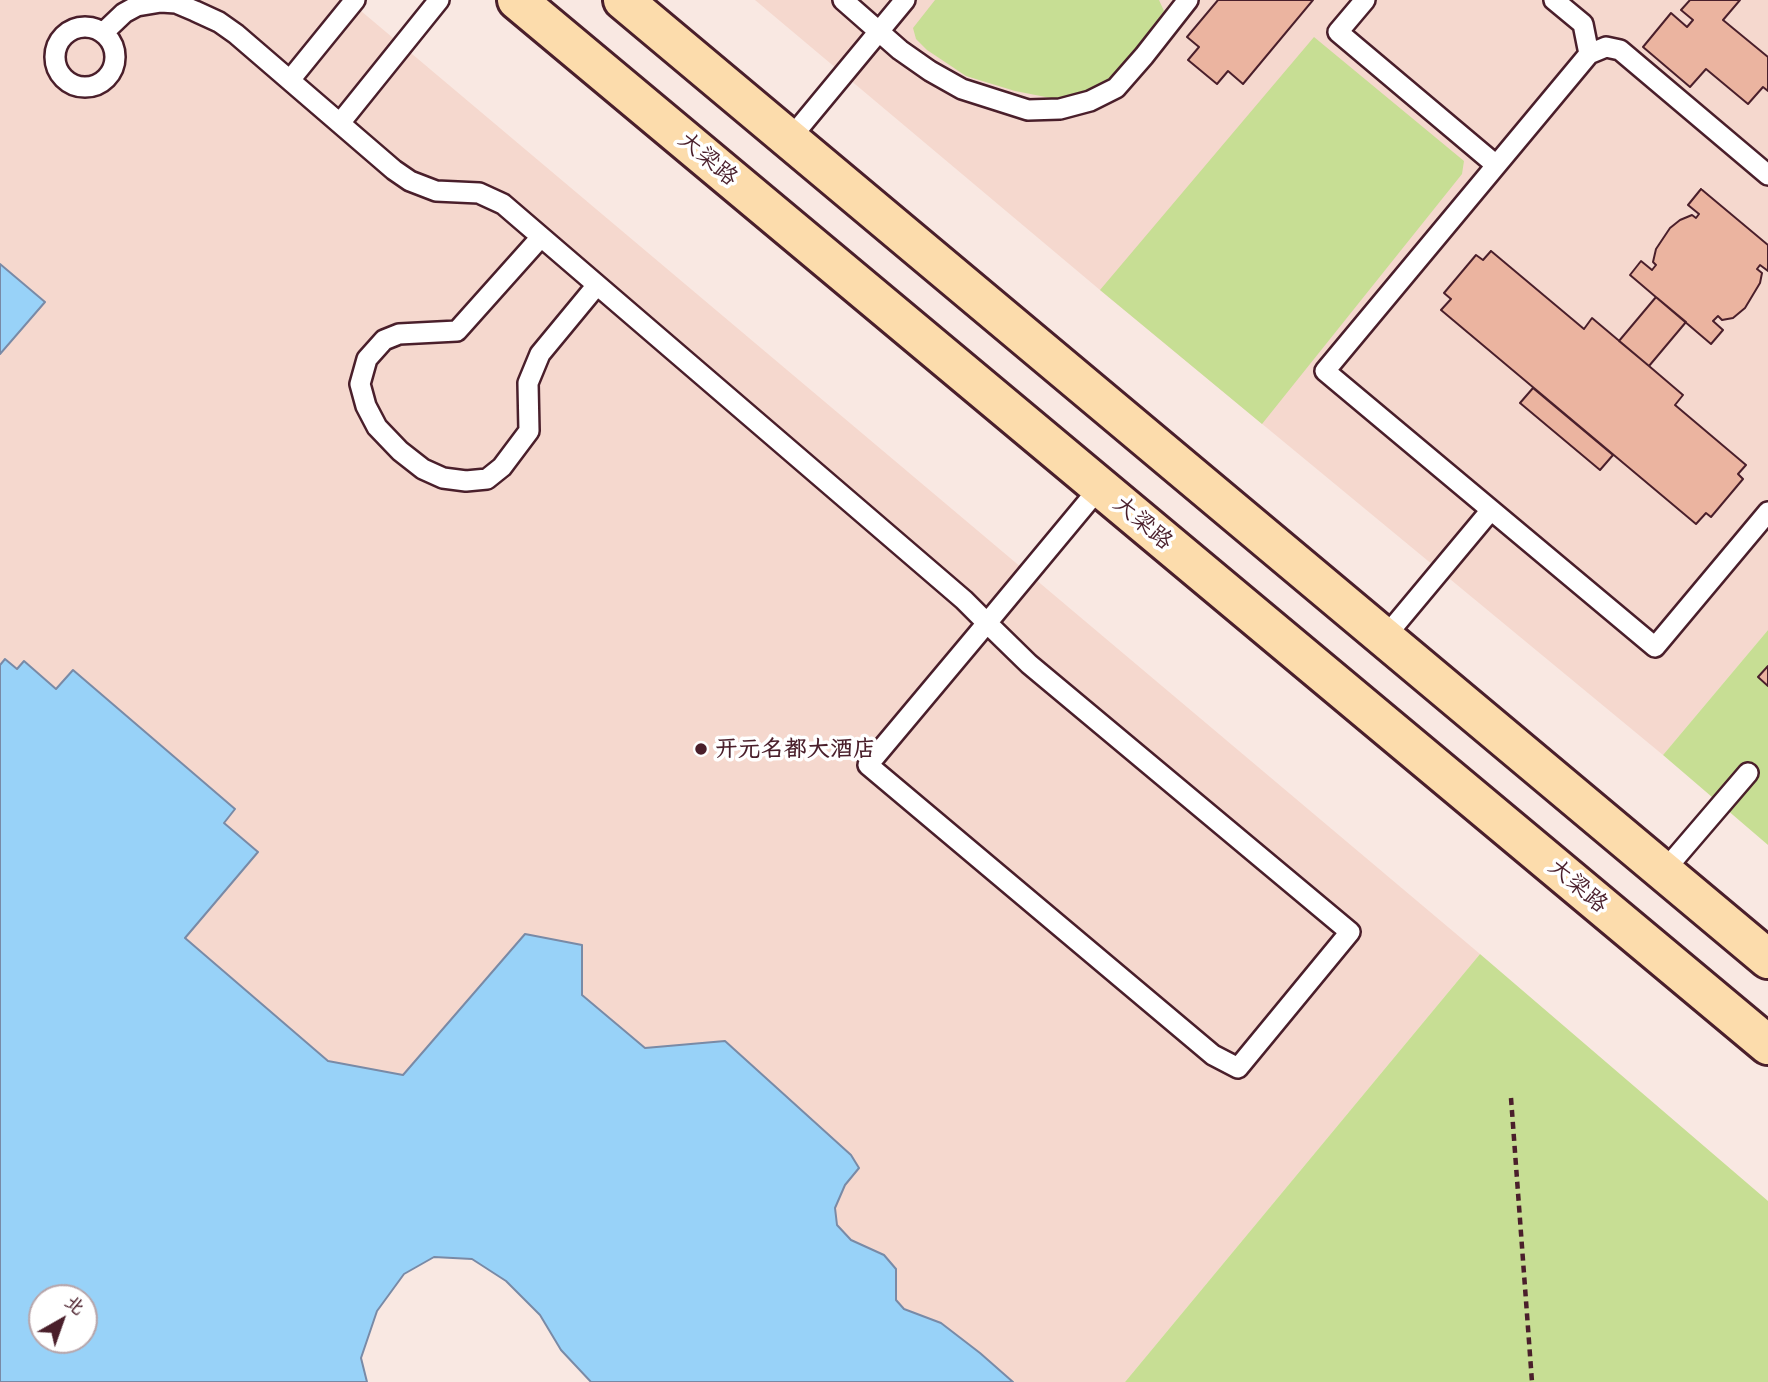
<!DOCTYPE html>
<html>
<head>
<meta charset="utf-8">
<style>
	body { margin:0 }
	#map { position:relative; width:1768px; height:1382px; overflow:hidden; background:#f9e8e2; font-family:Delius,"LXGW WenKai TC",sans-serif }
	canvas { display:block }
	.north { position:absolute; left:28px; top:1284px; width:70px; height:70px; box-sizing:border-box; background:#fff; border:2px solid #b7a5aa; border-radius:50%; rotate:40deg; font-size:19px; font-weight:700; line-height:28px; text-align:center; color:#4a1f2b }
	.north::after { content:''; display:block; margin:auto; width:24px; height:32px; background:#4a1f2b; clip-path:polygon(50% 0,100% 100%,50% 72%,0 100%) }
</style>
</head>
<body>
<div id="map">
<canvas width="1768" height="1382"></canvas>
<div class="north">北</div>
</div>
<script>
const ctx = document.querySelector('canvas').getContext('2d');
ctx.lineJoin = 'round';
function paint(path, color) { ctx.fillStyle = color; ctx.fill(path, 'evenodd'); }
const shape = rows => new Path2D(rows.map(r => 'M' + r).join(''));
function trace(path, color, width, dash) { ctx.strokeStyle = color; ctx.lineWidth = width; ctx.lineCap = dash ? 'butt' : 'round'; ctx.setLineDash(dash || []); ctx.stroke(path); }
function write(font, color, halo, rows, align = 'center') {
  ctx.font = font + ' Delius,"LXGW WenKai TC",sans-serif'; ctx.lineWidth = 7; ctx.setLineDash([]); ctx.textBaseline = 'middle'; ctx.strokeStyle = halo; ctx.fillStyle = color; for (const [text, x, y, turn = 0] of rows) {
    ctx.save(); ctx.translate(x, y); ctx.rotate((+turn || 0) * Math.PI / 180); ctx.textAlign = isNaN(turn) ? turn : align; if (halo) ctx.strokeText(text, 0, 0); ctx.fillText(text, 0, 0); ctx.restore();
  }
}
const built = shape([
	[0,0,348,0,1480,954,1125,1382,1013,1382,980,1353,919,1315,904,1309,896,1300,896,1268,851,1240,837,1225,834,1208,845,1185,858,1168,725,1041,645,1048,582,995,524,935,403,1075,328,1061,185,938,258,853,224,823,235,809,73,671,56,689,25,662,17,670,6,659,0,665,0,354,45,302,0,264],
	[755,0,1768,0,1768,630,1663,755,1100,290]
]);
const green = shape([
	[935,0,1159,0,1164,11,1123,66,1101,89,1061,100,1015,91,966,76,927,50,916,39,913,28],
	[1314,37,1464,161,1462,174,1262,424,1100,290],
	[1768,630,1768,845,1663,755],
	[1480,954,1768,1201,1768,1382,1125,1382]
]);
const water = shape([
	[0,264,45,302,0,354,0,264],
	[5,659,17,669,24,661,56,689,73,670,235,809,224,823,258,852,185,938,328,1061,403,1075,525,934,582,945,582,995,645,1048,725,1041,851,1155,859,1168,845,1185,835,1208,837,1225,851,1240,884,1255,896,1269,896,1300,904,1309,941,1323,980,1353,1013,1382,591,1382,561,1350,540,1315,506,1281,472,1259,434,1257,404,1274,377,1311,361,1358,367,1382,0,1382,0,665,5,659],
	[84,1298,84,1340,42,1340,42,1298,84,1298]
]);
const building = shape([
	[1218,0,1313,0,1243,84,1228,71,1217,84,1188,60,1199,47,1187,37,1218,0],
	[1690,0,1740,0,1723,20,1768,57,1768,91,1763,87,1748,104,1706,69,1690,87,1643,47,1671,13,1687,27,1693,20,1681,10,1690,0],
	[1701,189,1768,245,1768,271,1760,265,1757,269,1762,273,1760,283,1745,308,1733,318,1722,320,1718,316,1713,321,1723,330,1711,344,1630,275,1641,261,1652,270,1656,265,1653,262,1656,249,1670,228,1680,220,1692,215,1696,218,1699,214,1688,205,1701,189],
	[1491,251,1584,329,1592,318,1649,366,1683,395,1675,405,1746,465,1738,474,1743,479,1711,517,1706,513,1696,524,1441,310,1451,299,1444,293,1476,255,1483,260,1491,251],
	[1656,297,1686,322,1649,366,1619,341,1656,297],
	[1533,388,1613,455,1600,470,1520,403,1533,388],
	[1768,666,1768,686,1758,677,1768,666]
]);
const path = shape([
	[1511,1098,1532,1382]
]);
const service = shape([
	[843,0,900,50,930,71,962,89,1028,110,1060,109,1090,101,1116,88,1144,56,1188,0],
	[1365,0,1338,32,1496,165],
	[1554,0,1583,24,1589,54],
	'55 57a30 30 0 1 1 60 0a30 30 0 1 1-60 0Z',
	[104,32,124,13,137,6,161,2,176,3,195,11,219,22,236,34,394,170,410,181,436,191,479,193,503,204,964,600,987,623,1029,664,1350,932,1238,1068,1213,1055,868,765,987,623,1100,487],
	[290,80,355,0],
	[340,123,439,0],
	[789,140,905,0],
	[1768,175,1620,50,1606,47,1589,54,1325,371,1655,647,1768,512],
	[541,237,457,331,399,334,384,340,367,359,360,384,366,406,377,427,400,451,423,469,443,478,466,481,487,479,502,467,529,431,528,383,540,354,597,285],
	[1385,637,1491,510],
	[1664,871,1748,773]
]);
const primary = shape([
	[517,0,1768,1045],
	[623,0,1768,959]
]);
const markers = [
	[701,749,7,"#4a1f2b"]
];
const streetNames = [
	["大梁路",708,159,40],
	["大梁路",1143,523,40],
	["大梁路",1578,886,40]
];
const poiNames = [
	["开元名都大酒店",715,749]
];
paint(built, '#f5d8ce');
paint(green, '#c7de94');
paint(water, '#98d2f8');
trace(water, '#798aa6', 2);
paint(building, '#ebb4a0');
trace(building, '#4a1f2b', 2);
trace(service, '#4a1f2b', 24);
trace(primary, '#4a1f2b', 44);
trace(path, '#4a1f2b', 4.5, [7, 5]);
trace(service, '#fff', 19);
trace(primary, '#fcdcac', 38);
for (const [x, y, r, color] of markers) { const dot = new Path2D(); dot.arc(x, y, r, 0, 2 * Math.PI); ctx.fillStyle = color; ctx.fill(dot); trace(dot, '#fff', 2.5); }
write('23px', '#4a1f2b', '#fff', streetNames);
write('bold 23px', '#4a1f2b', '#fff', poiNames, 'left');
</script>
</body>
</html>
